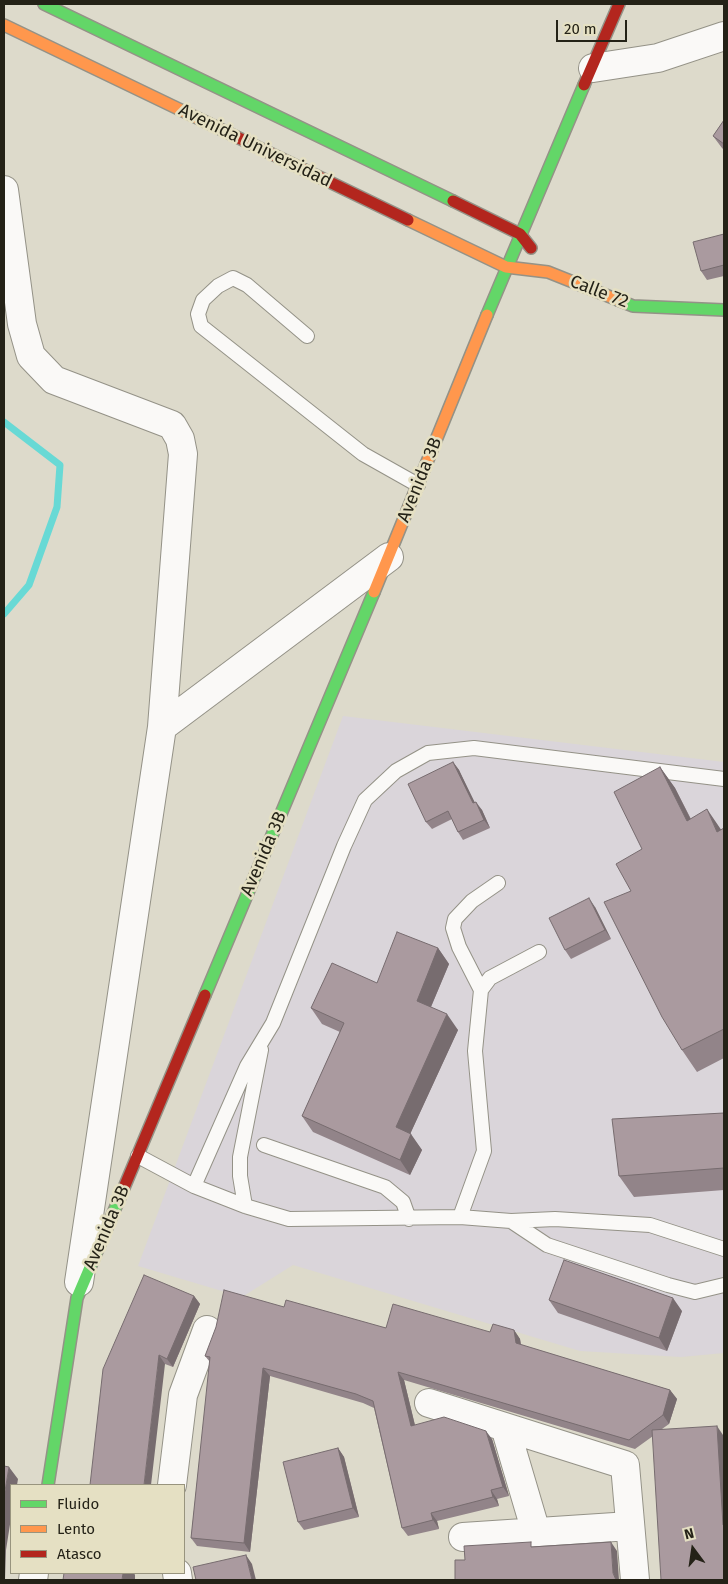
<!DOCTYPE html>
<html>
<head>
<meta charset="utf-8">
<style>
	body { margin:0 }
	#map { position:relative; width:728px; height:1584px; overflow:hidden; background:#dddacb; font-family:"Fira Sans",sans-serif }
	canvas { display:block }
	.frame { position:absolute; inset:0; border:5px solid #242217; pointer-events:none }
	.legend { position:absolute; left:10px; top:1484px; width:175px; height:90px; box-sizing:border-box; background:#e5e0c3; border:1px solid #98947e; margin:0; padding:6px 9px; list-style:none; font-size:15px; color:#242217 }
	.legend li { display:flex; align-items:center; gap:10px; height:25px }
	.legend b { width:25px; border:1px solid #98947e }
	.north { position:absolute; left:668px; top:1524px; width:50px; height:50px; -webkit-text-stroke:4px #e5e0c3; paint-order:stroke; rotate:346deg; font-size:14px; font-weight:700; line-height:20px; text-align:center; color:#242217 }
	.north::after { content:''; display:block; margin:auto; width:18px; height:22px; background:#242217; clip-path:polygon(50% 0,100% 100%,50% 72%,0 100%) }
	.scale { position:absolute; left:556px; top:20px; width:71px; height:22px; box-sizing:border-box; border:2px solid #242217; border-top:0; padding-left:6px; font-size:15px; line-height:18px; white-space:nowrap; color:#242217; -webkit-text-stroke:4px #e5e0c3; paint-order:stroke }
</style>
</head>
<body>
<div id="map">
<canvas width="728" height="1584"></canvas>
<div class="frame"></div>
<ul class="legend">
<li><b style="height:6px;background:#63d668"></b>Fluido</li>
<li><b style="height:6px;background:#ff974d"></b>Lento</li>
<li><b style="height:6px;background:#b3261e"></b>Atasco</li>
</ul>
<div class="north">N</div>
<div class="scale">20 m</div>
</div>
<script>
const ctx = document.querySelector('canvas').getContext('2d');
ctx.lineJoin = 'round';
function paint(path, color) { ctx.fillStyle = color; ctx.fill(path, 'evenodd'); }
const shape = rows => new Path2D(rows.map(r => 'M' + r).join(''));
function trace(path, color, width, dash) { ctx.strokeStyle = color; ctx.lineWidth = width; ctx.lineCap = dash ? 'butt' : 'round'; ctx.setLineDash(dash || []); ctx.stroke(path); }
function write(font, color, halo, rows, align = 'center') {
  ctx.font = font + ' "Fira Sans",sans-serif'; ctx.lineWidth = 5; ctx.setLineDash([]); ctx.textBaseline = 'middle'; ctx.strokeStyle = halo; ctx.fillStyle = color; for (const [text, x, y, turn = 0] of rows) {
    ctx.save(); ctx.translate(x, y); ctx.rotate((+turn || 0) * Math.PI / 180); ctx.textAlign = isNaN(turn) ? turn : align; if (halo) ctx.strokeText(text, 0, 0); ctx.fillText(text, 0, 0); ctx.restore();
  }
}
const medical = shape([
	[343,716,724,762,724,1353,681,1357,580,1351,293,1265,242,1297,138,1266]
]);
const stream = shape([
	[4,422,60,465,57,507,29,585,4,614]
]);
const lane = shape([
	[307,336,247,285,233,278,218,286,203,300,198,314,201,326,363,454,418,485],
	[481,990,459,947,453,928,455,919,472,901,498,883],
	[264,1145,385,1187,403,1202,409,1219],
	[138,1156,194,1186,245,1206,289,1219,460,1217,511,1221,555,1219,650,1225,724,1249],
	[194,1186,247,1066,273,1023,344,846,365,800,396,771,428,753,474,748,724,779],
	[245,1206,240,1176,240,1157,261,1050],
	[460,1217,484,1151,475,1051,481,990,490,978,539,952],
	[511,1221,547,1245,668,1285,695,1292,724,1285]
]);
const street = shape([
	[593,68,658,58,724,36],
	[4,190,22,324,31,356,54,380,172,425,180,439,183,454,162,727],
	[79,1282,162,727,389,557],
	[429,1403,625,1465,635,1580],
	[505,1427,536,1532],
	[172,1485,183,1395,207,1330],
	[463,1537,630,1526],
	[177,1573,178,1580],
	[33,1580,34,1573]
]);
const fast = shape([
	[44,4,453,201],
	[618,300,633,306,724,310],
	[487,315,584,85],
	[205,995,374,592],
	[48,1485,77,1298,123,1190]
]);
const slow = shape([
	[4,25,214,126],
	[408,220,506,267,548,272,618,300],
	[374,592,487,315]
]);
const jam = shape([
	[584,85,619,4],
	[214,126,408,220],
	[453,201,520,234,531,248],
	[123,1190,205,995]
]);
const wall = shape([
	[724,120,724,150,722,148,713,136],
	[724,234,724,276,707,280,701,271],
	[453,762,459,770,474,803,482,810,490,828,463,840,458,832,452,819,432,829,426,822],
	[660,767,675,788,691,819,721,830,724,828,724,1058,697,1072,682,1050,631,891,642,849],
	[595,907,611,939,571,959,565,950],
	[438,948,449,964,431,1007,458,1030,410,1134,422,1150,410,1175,313,1132,302,1116,340,1032,322,1024,311,1008,377,983],
	[724,1113,724,1190,634,1197,619,1176],
	[194,1296,200,1304,173,1367,165,1364,103,1369],
	[549,1300,682,1311,667,1351,558,1313],
	[284,1307,386,1328,490,1332,514,1330,520,1339,521,1345,670,1390,677,1399,669,1424,662,1429,723,1435,724,1451,724,1580,653,1436,635,1449,404,1380,415,1425,492,1439,509,1496,497,1499,499,1506,437,1521,439,1529,408,1536,402,1528,374,1408,363,1403,270,1376,250,1552,197,1546,191,1538,210,1362,205,1356],
	[338,1448,344,1457,359,1517,304,1530,298,1522]
]);
const shadedWall = shape([
	[453,762,459,770,479,811,473,803],
	[660,767,675,788,702,842,687,821],
	[476,802,482,810,490,828,484,820],
	[707,809,722,831,717,832],
	[589,898,595,907,611,939,605,930],
	[438,948,449,964,427,1016,417,1001],
	[447,1014,458,1030,406,1143,396,1127],
	[411,1134,422,1150,410,1175,400,1160],
	[194,1296,200,1304,173,1367,167,1359],
	[673,1298,682,1311,667,1351,659,1338],
	[514,1330,520,1339,522,1352,516,1343],
	[159,1355,165,1364,151,1485,144,1485],
	[263,1368,270,1376,250,1552,244,1543],
	[398,1372,404,1380,417,1434,411,1426],
	[670,1390,677,1399,669,1424,663,1415],
	[717,1426,723,1435,724,1451,724,1528,723,1525],
	[486,1431,492,1439,509,1496,503,1487],
	[338,1448,344,1457,359,1517,353,1508],
	[9,1467,18,1479,17,1485,11,1485,11,1518,6,1550,5,1580,4,1580,4,1497],
	[491,1490,497,1499,499,1506,493,1497],
	[431,1513,437,1521,439,1529,433,1520],
	[611,1542,617,1551,619,1580,616,1580,613,1573],
	[246,1555,252,1564,256,1580,252,1580],
	[123,1573,134,1573,135,1575,135,1580,122,1580]
]);
const building = shape([
	[724,120,724,144,713,136,724,120],
	[724,234,724,265,701,271,693,242,724,234],
	[453,762,473,803,476,802,484,820,458,832,448,811,426,822,408,784,453,762],
	[660,767,687,821,707,809,717,832,724,828,724,1029,682,1050,662,1017,604,902,631,891,616,864,642,849,614,792,660,767],
	[589,898,605,930,565,950,549,918,589,898],
	[397,932,438,948,417,1001,447,1014,396,1127,411,1134,400,1160,302,1116,344,1023,311,1008,332,963,377,983,397,932],
	[724,1113,724,1168,619,1176,612,1119,724,1113],
	[564,1260,673,1298,659,1338,549,1300,564,1260],
	[144,1275,194,1296,167,1359,159,1355,144,1485,90,1485,103,1369,144,1275],
	[224,1290,284,1307,286,1300,386,1328,393,1304,490,1332,493,1324,514,1330,516,1343,670,1390,663,1415,629,1440,398,1372,411,1426,444,1417,486,1431,503,1487,491,1490,493,1497,431,1513,433,1520,402,1528,373,1401,356,1394,263,1368,244,1543,191,1538,210,1357,205,1356,216,1327,224,1290],
	[717,1426,723,1525,724,1525,724,1580,661,1580,652,1430,717,1426],
	[338,1448,353,1508,298,1522,283,1462,338,1448],
	[4,1466,9,1467,4,1497,4,1466],
	[531,1542,531,1547,611,1542,613,1573,616,1580,455,1580,455,1560,465,1560,464,1546,531,1542],
	[246,1555,252,1580,196,1580,193,1567,246,1555],
	[64,1573,123,1573,122,1580,63,1580,64,1573]
]);
const streetNames = [
	["Avenida Universidad",255,146,26],
	["Calle 72",599,292,21],
	["Avenida 3B",420,480,-68],
	["Avenida 3B",264,854,-67],
	["Avenida 3B",107,1228,-67]
];
paint(medical, '#dad5da');
trace(stream, '#68d9d5', 7);
trace(lane, '#949287', 16);
trace(street, '#949287', 30);
trace(fast, '#949287', 14);
trace(slow, '#949287', 14);
trace(jam, '#949287', 14);
trace(lane, '#faf9f7', 14);
trace(street, '#faf9f7', 28);
trace(fast, '#63d668', 11);
trace(slow, '#ff974d', 11);
trace(jam, '#b3261e', 11);
paint(wall, '#928489');
paint(shadedWall, '#776c6f');
paint(building, '#aa9a9f');
trace(building, '#776c6f', 1);
write('18px', '#242217', '#e5e0c3', streetNames);
</script>
</body>
</html>
